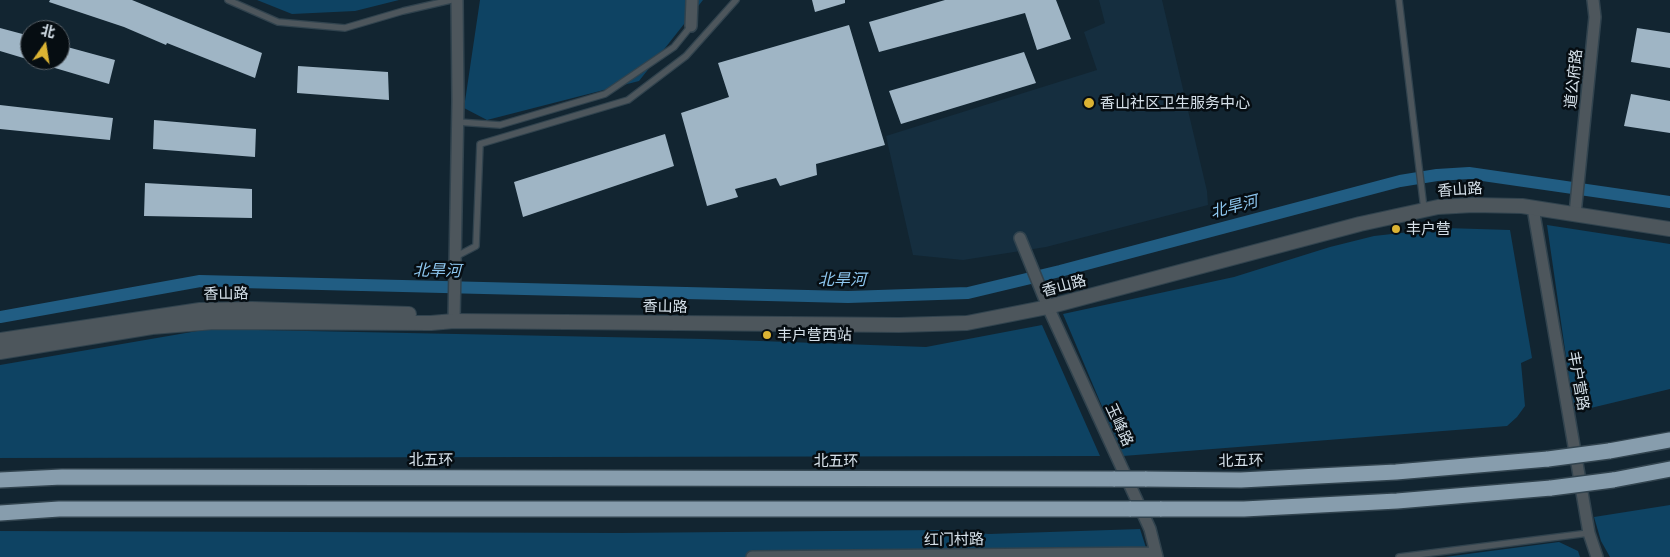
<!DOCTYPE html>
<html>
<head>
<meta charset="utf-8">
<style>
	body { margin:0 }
	#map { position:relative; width:1670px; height:557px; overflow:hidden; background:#122531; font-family:Raleway,"Noto Sans SC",sans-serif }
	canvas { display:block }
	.north { position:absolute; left:20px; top:20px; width:50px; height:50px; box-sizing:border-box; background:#060d12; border:1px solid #596168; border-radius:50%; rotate:13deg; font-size:14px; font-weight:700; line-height:20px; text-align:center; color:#d5e0e9 }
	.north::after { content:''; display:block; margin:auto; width:18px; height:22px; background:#dbb333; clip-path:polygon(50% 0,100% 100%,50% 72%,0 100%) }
</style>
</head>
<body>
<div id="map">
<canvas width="1670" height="557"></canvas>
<div class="north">北</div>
</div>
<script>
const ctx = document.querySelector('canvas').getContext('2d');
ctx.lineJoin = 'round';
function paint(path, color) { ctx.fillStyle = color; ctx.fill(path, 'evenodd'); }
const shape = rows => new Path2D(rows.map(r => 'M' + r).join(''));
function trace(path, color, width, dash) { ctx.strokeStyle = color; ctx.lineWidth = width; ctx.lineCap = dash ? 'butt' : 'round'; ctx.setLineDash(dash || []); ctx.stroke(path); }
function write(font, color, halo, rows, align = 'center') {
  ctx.font = font + ' Raleway,"Noto Sans SC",sans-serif'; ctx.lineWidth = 5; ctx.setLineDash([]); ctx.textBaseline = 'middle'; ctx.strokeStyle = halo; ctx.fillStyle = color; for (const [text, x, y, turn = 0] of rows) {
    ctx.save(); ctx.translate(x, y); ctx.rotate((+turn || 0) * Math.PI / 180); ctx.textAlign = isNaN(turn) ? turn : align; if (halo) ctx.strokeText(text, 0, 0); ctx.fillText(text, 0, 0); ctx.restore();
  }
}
const built = shape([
	[1099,0,1162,0,1207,191,1208,205,1046,247,963,260,913,255,886,136,1097,70,1084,32,1105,23]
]);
const green = shape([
	[257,0,399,0,355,11,292,14],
	[480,0,703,0,639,81,487,120,464,108],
	[1547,225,1670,244,1670,389,1574,412],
	[1446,228,1510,230,1532,358,1521,363,1525,406,1517,417,1507,426,1123,456,1063,314,1234,277,1330,247,1374,236],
	[1042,325,1100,456,0,458,0,365,209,329,705,339,926,347],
	[1670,505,1670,557,1610,557,1601,541,1594,517],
	[1140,529,1149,557,0,557,0,531,620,533,939,530,989,534],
	[1559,542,1578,551,1580,557,1445,557]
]);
const canal = shape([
	[0,317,200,281,848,297,968,293,1060,271,1400,181,1437,175,1469,173,1670,202]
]);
const building = shape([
	[50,0,132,0,262,53,255,78,167,43,166,45,124,27,49,2],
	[812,0,845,0,845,3,815,12],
	[945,0,1056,0,1071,39,1037,50,1025,13,879,52,869,22],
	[849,25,885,145,816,164,817,175,780,186,776,178,735,189,738,197,707,206,681,113,729,97,718,63],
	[0,28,30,36,30,60,0,51],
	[1637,28,1670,33,1670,68,1631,62],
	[60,45,115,60,109,84,38,63,38,60,60,60],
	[1024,52,1036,83,901,124,889,91],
	[298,66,388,72,389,100,297,93],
	[1631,94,1670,101,1670,133,1624,126],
	[0,105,113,118,110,140,0,129],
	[154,120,256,129,255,157,153,149],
	[665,134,674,166,523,217,514,182],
	[145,183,252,189,252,218,144,216]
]);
const service = shape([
	[228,0,278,22,345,28,403,11,451,0],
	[1399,0,1424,209],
	[458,122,500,125,605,94,674,47,691,26],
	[455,257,476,246,480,144,628,100,686,56,736,0],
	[1399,557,1589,533]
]);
const minor = shape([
	[691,26,692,0],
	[1533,208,1589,533,1597,557],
	[1575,214,1595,17,1593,0],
	[1020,238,1048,307,1150,529,1157,557],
	[454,321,458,101,457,0],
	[752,557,1155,553]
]);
const tertiary = shape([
	[0,340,200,310,252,309,409,314],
	[0,352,152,327,214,322,431,323,454,321,899,325,967,323,1048,307,1360,224,1438,207,1473,205,1522,206,1670,229]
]);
const motorway = shape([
	[1609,451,1670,440],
	[1145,479,1241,480,1396,472,1548,459],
	[0,480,62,477,1115,479],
	[1613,480,1670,469],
	[1160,509,1244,509,1397,501,1551,488],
	[0,513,59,509,1131,509]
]);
const motorwayBridge = shape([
	[1548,459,1609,451],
	[1115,479,1145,479],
	[1551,488,1613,480],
	[1131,509,1160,509]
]);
const markers = [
	[1089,103,6,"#dbb333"],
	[1396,229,5,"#dbb333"],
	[767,335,5,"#dbb333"]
];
const streetNames = [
	["道公府路",1574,79,-84],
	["香山路",1460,190,-4],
	["香山路",1064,286,-15],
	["香山路",226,294,-1],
	["香山路",665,307,1],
	["丰户营路",1578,381,80],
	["玉峰路",1119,425,65],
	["北五环",431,460],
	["北五环",836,461],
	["北五环",1241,461,-1],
	["红门村路",954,540,-1]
];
const poiNames = [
	["香山社区卫生服务中心",1100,103],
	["丰户营",1406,229],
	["丰户营西站",777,335]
];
const waterNames = [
	["北旱河",1234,207,-14],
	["北旱河",437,271,1],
	["北旱河",842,280]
];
paint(built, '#152e3f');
paint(green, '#0e4363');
trace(canal, '#215d83', 12);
paint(building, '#9fb5c5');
trace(service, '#31434e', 8);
trace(minor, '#31434e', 14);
trace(tertiary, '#31434e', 16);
trace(motorway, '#31434e', 18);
trace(service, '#4d565c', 5.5);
trace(minor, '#4d565c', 11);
trace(tertiary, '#4d565c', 14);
trace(motorway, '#879dad', 15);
trace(motorwayBridge, '#31434e', 18, []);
trace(motorwayBridge, '#879dad', 15);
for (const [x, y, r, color] of markers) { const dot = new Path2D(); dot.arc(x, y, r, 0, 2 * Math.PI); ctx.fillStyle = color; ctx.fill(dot); trace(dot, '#060d12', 2); }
write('15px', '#d5e0e9', '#060d12', streetNames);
write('15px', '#d5e0e9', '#060d12', poiNames, 'left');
write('italic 16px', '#8fc8f1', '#060d12', waterNames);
</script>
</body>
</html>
